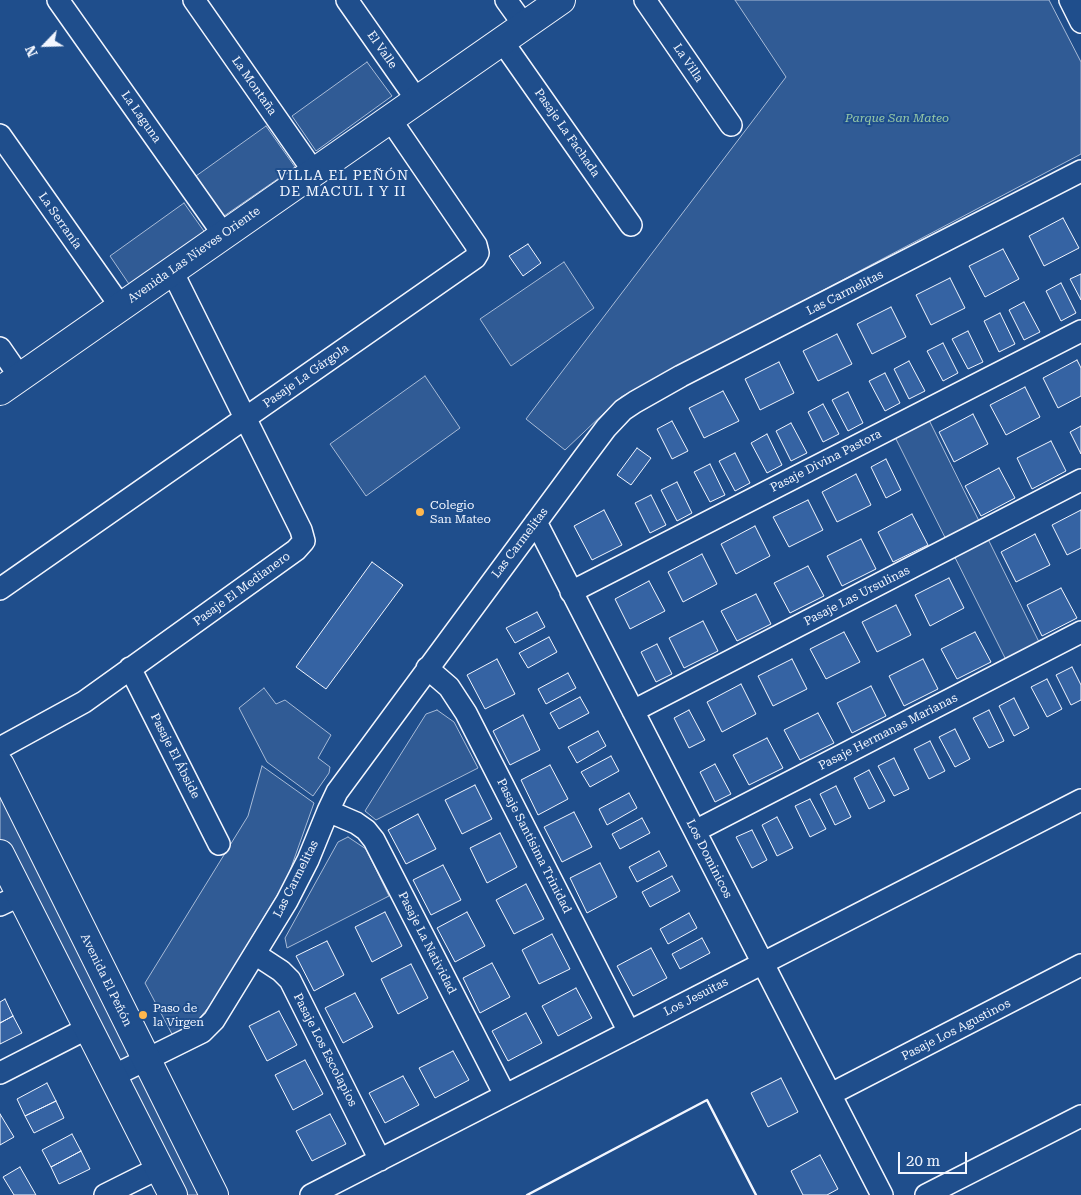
<!DOCTYPE html>
<html>
<head>
<meta charset="utf-8">
<style>
	body { margin:0 }
	#map { position:relative; width:1081px; height:1195px; overflow:hidden; background:#1f4e8c; font-family:"Roboto Serif",serif }
	canvas { display:block }
	.north { position:absolute; left:20px; top:20px; width:50px; height:50px; -webkit-text-stroke:4px #1f4e8c; paint-order:stroke; rotate:246deg; font-size:14px; font-weight:700; line-height:20px; text-align:center; color:#f2f6ff }
	.north::after { content:''; display:block; margin:auto; width:18px; height:22px; background:#f2f6ff; clip-path:polygon(50% 0,100% 100%,50% 72%,0 100%) }
	.scale { position:absolute; left:898px; top:1152px; width:69px; height:22px; box-sizing:border-box; border:2px solid #f2f6ff; border-top:0; padding-left:6px; font-size:15px; line-height:18px; white-space:nowrap; color:#f2f6ff; -webkit-text-stroke:4px #1f4e8c; paint-order:stroke }
</style>
</head>
<body>
<div id="map">
<canvas width="1081" height="1195"></canvas>
<div class="north">N</div>
<div class="scale">20 m</div>
</div>
<script>
const ctx = document.querySelector('canvas').getContext('2d');
ctx.lineJoin = 'round';
function paint(path, color) { ctx.fillStyle = color; ctx.fill(path, 'evenodd'); }
const shape = rows => new Path2D(rows.map(r => 'M' + r).join(''));
function trace(path, color, width, dash) { ctx.strokeStyle = color; ctx.lineWidth = width; ctx.lineCap = dash ? 'butt' : 'round'; ctx.setLineDash(dash || []); ctx.stroke(path); }
function write(font, color, halo, rows, align = 'center') {
  ctx.font = font + ' "Roboto Serif",serif'; ctx.lineWidth = 4; ctx.setLineDash([]); ctx.textBaseline = 'middle'; ctx.strokeStyle = halo; ctx.fillStyle = color; for (const [text, x, y, turn = 0] of rows) {
    ctx.save(); ctx.translate(x, y); ctx.rotate((+turn || 0) * Math.PI / 180); ctx.textAlign = isNaN(turn) ? turn : align; if (halo) ctx.strokeText(text, 0, 0); ctx.fillText(text, 0, 0); ctx.restore();
  }
}
const built = shape([
	[735,0,1049,0,1081,62,1081,154,621,397,565,450,526,419,786,77,735,0],
	[367,62,392,96,316,151,292,116,367,62],
	[266,126,295,167,224,216,196,176,266,126],
	[184,203,206,234,131,287,110,256,184,203],
	[564,262,594,308,511,366,480,319,564,262],
	[425,376,460,428,366,496,330,444,425,376],
	[929,420,1041,646,1007,662,895,437,929,420],
	[264,688,276,704,285,700,331,735,318,758,330,767,329,773,313,796,267,762,239,708,264,688],
	[437,710,454,722,478,768,376,820,365,811,426,714,437,710],
	[262,766,314,803,287,879,212,1003,198,1020,173,1036,145,983,248,816,262,766],
	[0,791,203,1195,179,1195,0,847,0,791],
	[348,837,366,849,389,896,287,948,285,938,338,842,348,837]
]);
const building = shape([
	[1063,218,1079,248,1044,266,1029,236,1063,218],
	[528,244,541,263,523,276,509,256,528,244],
	[1003,249,1019,279,985,297,969,266,1003,249],
	[1081,274,1081,300,1070,279,1081,274],
	[950,278,965,308,931,325,916,295,950,278],
	[1061,283,1076,313,1061,321,1046,291,1061,283],
	[1024,302,1040,332,1024,340,1009,310,1024,302],
	[891,307,906,337,872,354,857,324,891,307],
	[1000,313,1015,344,999,352,984,321,1000,313],
	[968,331,983,362,968,369,952,339,968,331],
	[837,334,852,364,818,381,803,351,837,334],
	[943,343,958,373,943,381,927,351,943,343],
	[1077,360,1081,368,1081,396,1058,408,1043,378,1077,360],
	[909,361,925,391,909,399,894,369,909,361],
	[779,362,794,393,760,410,745,379,779,362],
	[885,373,900,403,885,411,869,381,885,373],
	[1025,387,1040,417,1006,435,990,405,1025,387],
	[723,391,739,421,704,438,689,408,723,391],
	[848,392,863,423,848,431,832,400,848,392],
	[823,404,839,434,823,442,808,412,823,404],
	[973,414,988,444,954,462,939,432,973,414],
	[672,421,688,451,672,459,657,429,672,421],
	[791,423,807,453,791,461,776,431,791,423],
	[1081,426,1081,454,1070,432,1081,426],
	[767,434,782,465,767,473,751,443,767,434],
	[1051,441,1066,471,1032,489,1017,458,1051,441],
	[637,448,651,458,631,485,617,475,637,448],
	[735,453,750,483,735,491,719,461,735,453],
	[886,459,901,490,886,498,871,467,886,459],
	[710,464,725,495,710,502,694,472,710,464],
	[999,468,1015,498,981,516,965,486,999,468],
	[856,474,871,505,837,522,822,492,856,474],
	[677,482,692,513,677,521,661,490,677,482],
	[651,495,666,525,650,533,635,503,651,495],
	[808,500,823,530,789,547,773,517,808,500],
	[604,510,622,545,592,560,574,526,604,510],
	[1081,510,1081,548,1067,555,1052,525,1081,510],
	[912,514,928,545,893,562,878,532,912,514],
	[755,526,770,556,736,574,721,544,755,526],
	[1035,534,1050,565,1016,582,1001,552,1035,534],
	[861,539,876,569,842,586,827,556,861,539],
	[702,554,717,584,683,602,668,572,702,554],
	[372,562,403,585,326,689,296,667,372,562],
	[808,566,824,596,790,613,774,583,808,566],
	[949,578,964,608,930,626,915,595,949,578],
	[649,581,665,611,630,629,615,599,649,581],
	[1061,588,1077,618,1042,636,1027,605,1061,588],
	[756,594,771,624,737,641,721,611,756,594],
	[896,605,911,635,877,652,862,622,896,605],
	[537,612,545,627,515,643,506,628,537,612],
	[703,621,718,651,684,668,669,638,703,621],
	[844,632,860,662,826,679,810,649,844,632],
	[975,632,991,662,957,679,941,649,975,632],
	[549,637,557,652,528,668,519,653,549,637],
	[657,644,672,674,656,682,641,652,657,644],
	[497,659,515,694,485,709,467,675,497,659],
	[792,659,807,689,773,706,758,676,792,659],
	[923,659,938,689,904,706,889,676,923,659],
	[1072,667,1081,685,1081,700,1071,705,1056,675,1072,667],
	[568,673,576,688,546,704,538,689,568,673],
	[1047,679,1062,709,1047,717,1031,687,1047,679],
	[741,684,756,714,722,732,707,702,741,684],
	[871,686,886,716,852,733,837,703,871,686],
	[580,697,589,713,559,729,550,713,580,697],
	[1014,698,1029,728,1014,736,999,706,1014,698],
	[689,710,705,740,689,748,674,718,689,710],
	[989,710,1004,741,989,748,973,718,989,710],
	[818,713,834,743,800,760,784,730,818,713],
	[523,715,540,750,510,765,493,731,523,715],
	[955,729,970,759,955,767,939,737,955,729],
	[598,731,606,746,577,763,568,747,598,731],
	[767,738,783,768,749,785,733,755,767,738],
	[930,741,945,771,929,779,914,749,930,741],
	[611,756,619,771,590,787,581,772,611,756],
	[894,758,909,789,894,796,878,766,894,758],
	[715,764,731,794,715,802,700,772,715,764],
	[550,765,568,799,538,815,521,780,550,765],
	[869,770,885,801,869,809,854,778,869,770],
	[475,785,492,819,462,834,445,800,475,785],
	[836,786,851,817,835,825,820,794,836,786],
	[629,793,637,808,607,825,599,809,629,793],
	[810,799,826,829,810,837,795,806,810,799],
	[574,812,592,847,562,862,544,827,574,812],
	[418,814,436,849,406,864,388,830,418,814],
	[777,817,793,848,777,856,762,825,777,817],
	[642,818,650,833,620,849,612,834,642,818],
	[752,830,767,860,752,868,736,837,752,830],
	[500,833,517,867,487,883,470,848,500,833],
	[659,851,667,866,637,882,629,867,659,851],
	[600,863,617,897,587,913,570,878,600,863],
	[443,865,461,900,431,915,413,880,443,865],
	[672,876,680,891,650,907,642,892,672,876],
	[526,884,544,919,514,934,496,900,526,884],
	[385,912,402,946,372,962,355,927,385,912],
	[467,912,485,946,455,962,437,928,467,912],
	[689,913,697,928,668,944,660,929,689,913],
	[552,934,570,969,539,984,522,950,552,934],
	[702,938,710,953,680,969,672,954,702,938],
	[327,941,344,975,314,991,296,956,327,941],
	[651,948,667,978,633,996,617,966,651,948],
	[492,963,510,997,480,1013,463,978,492,963],
	[411,964,428,998,398,1014,381,979,411,964],
	[576,988,592,1018,558,1036,542,1006,576,988],
	[355,993,373,1027,343,1043,325,1008,355,993],
	[5,999,13,1016,0,1023,0,1002,5,999],
	[279,1011,297,1045,267,1061,249,1026,279,1011],
	[526,1013,542,1043,508,1061,492,1031,526,1013],
	[13,1016,22,1033,0,1044,0,1023,13,1016],
	[453,1051,469,1080,435,1098,419,1068,453,1051],
	[305,1060,323,1094,293,1110,275,1075,305,1060],
	[403,1076,419,1105,385,1123,369,1093,403,1076],
	[781,1078,798,1112,768,1127,751,1093,781,1078],
	[47,1083,56,1101,25,1116,17,1099,47,1083],
	[56,1101,64,1118,34,1133,25,1116,56,1101],
	[0,1114,14,1137,0,1145,0,1114],
	[330,1114,346,1144,312,1161,296,1131,330,1114],
	[72,1134,81,1151,51,1167,42,1150,72,1134],
	[81,1151,90,1169,59,1184,51,1167,81,1151],
	[820,1155,838,1189,827,1195,803,1195,791,1171,820,1155],
	[20,1167,36,1195,14,1195,3,1177,20,1167]
]);
const street = shape([
	[58,0,224,235],
	[194,0,314,172],
	[347,0,417,100],
	[506,0,524,25],
	[645,0,731,125],
	[1070,0,1081,22],
	[502,41,631,225],
	[0,135,121,307],
	[0,348,20,377],
	[536,522,882,1195],
	[0,589,475,258,478,253,476,245,390,119],
	[571,592,1081,331],
	[130,668,219,844],
	[427,668,449,687,466,713,629,1032],
	[633,711,1081,480],
	[0,748,84,702,296,550,304,541,301,530,172,271],
	[328,811,356,823,366,830,374,840,505,1095],
	[695,831,1081,632],
	[0,905,21,895],
	[255,954,281,971,290,980,380,1160],
	[0,1073,88,1028],
	[113,1076,202,1032,214,1020,287,901,308,860,328,811,337,792,582,460,606,428,623,410,635,402,681,376,1081,171],
	[831,1094,1081,965],
	[105,1195,159,1168],
	[311,1195,1081,800],
	[926,1195,1081,1116]
]);
const secondary = shape([
	[0,391,561,0]
]);
const primary = shape([
	[0,765,214,1195],
	[0,854,173,1195]
]);
const wall = shape([
	[527,1195,707,1100,756,1195]
]);
const markers = [
	[420,512,5,"#ffb74d"],
	[143,1015,5,"#ffb74d"]
];
const streetNames = [
	["El Valle",382,50,55],
	["La Villa",688,63,56],
	["La Montaña",254,86,55],
	["La Laguna",141,117,55],
	["Pasaje La Fachada",567,133,55],
	["La Serranía",60,221,55],
	["Avenida Las Nieves Oriente",194,255,-35],
	["Las Carmelitas",845,293,-27],
	["Pasaje La Gárgola",306,376,-35],
	["Pasaje Divina Pastora",826,461,-27],
	["Las Carmelitas",520,543,-53],
	["Pasaje El Medianero",242,589,-36],
	["Pasaje Las Ursulinas",857,596,-27],
	["Pasaje Hermanas Marianas",888,732,-27],
	["Pasaje El Ábside",175,756,63],
	["Pasaje Santísima Trinidad",534,846,63],
	["Los Dominicos",709,859,63],
	["Las Carmelitas",296,879,-63],
	["Pasaje La Natividad",427,943,63],
	["Avenida El Peñón",106,980,64],
	["Los Jesuitas",696,997,-27],
	["Pasaje Los Agustinos",956,1030,-27],
	["Pasaje Los Escolapios",325,1050,63]
];
const parkNames = [
	["Parque San Mateo",897,118]
];
const poiNames = [
	["Colegio",430,505],
	["San Mateo",430,519],
	["Paso de",153,1008],
	["la Virgen",153,1022]
];
const neighbourhoodNames = [
	["VILLA EL PEÑÓN",343,176],
	["DE MACUL I Y II",343,192]
];
paint(built, '#305b95');
trace(built, '#a8bbd7', 1);
paint(building, '#3563a3');
trace(building, '#f2f6ff', 1);
trace(street, '#f2f6ff', 24);
trace(secondary, '#f2f6ff', 30);
trace(primary, '#f2f6ff', 30);
trace(street, '#1f4e8c', 21);
trace(secondary, '#1f4e8c', 28);
trace(primary, '#1f4e8c', 28);
trace(wall, '#f2f6ff', 2.5);
for (const [x, y, r, color] of markers) { const dot = new Path2D(); dot.arc(x, y, r, 0, 2 * Math.PI); ctx.fillStyle = color; ctx.fill(dot); trace(dot, '#1f4e8c', 2); }
write('12px', '#f2f6ff', '#1f4e8c', streetNames);
write('italic 12px', '#97c8a6', '#1f4e8c', parkNames);
write('12px', '#f2f6ff', '#1f4e8c', poiNames, 'left');
ctx.letterSpacing = '1px';
write('14px', '#f2f6ff', '#1f4e8c', neighbourhoodNames);
ctx.letterSpacing = '0px';
</script>
</body>
</html>
